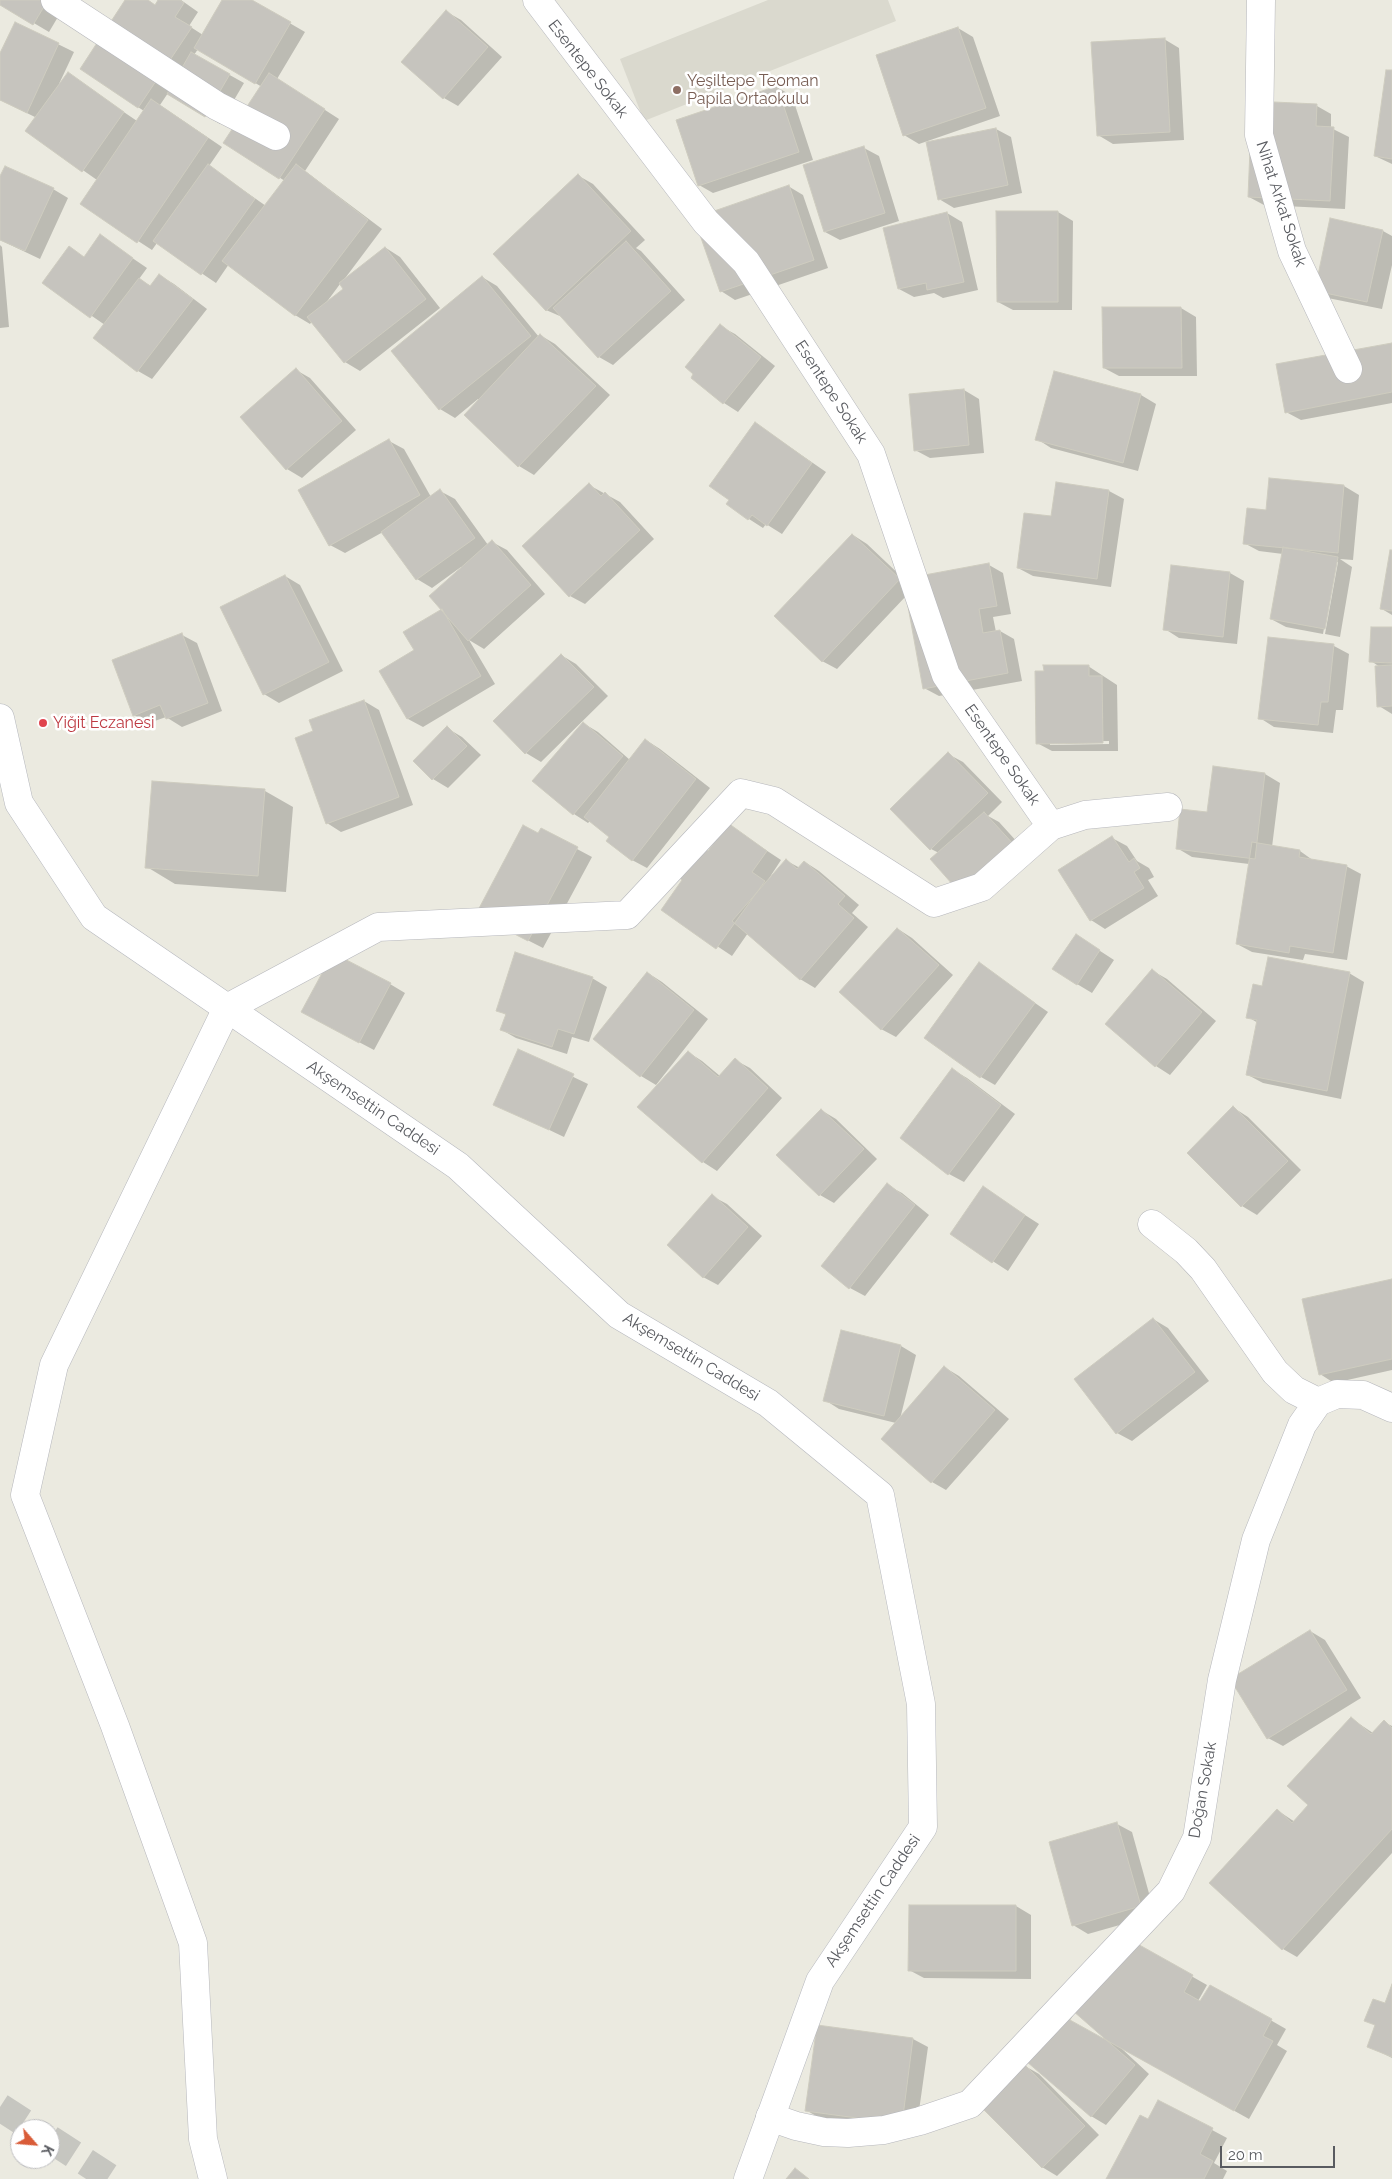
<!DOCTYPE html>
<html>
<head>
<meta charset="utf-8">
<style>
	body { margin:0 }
	#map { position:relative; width:1392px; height:2179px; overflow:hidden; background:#ebeae0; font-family:Raleway,sans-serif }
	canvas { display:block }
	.north { position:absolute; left:10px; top:2119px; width:50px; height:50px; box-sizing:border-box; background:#fff; border:1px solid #bdbdbf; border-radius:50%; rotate:117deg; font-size:14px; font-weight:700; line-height:20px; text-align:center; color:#595b60 }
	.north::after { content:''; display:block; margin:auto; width:18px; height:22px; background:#d95c38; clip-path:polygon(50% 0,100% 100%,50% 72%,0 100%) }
	.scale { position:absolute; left:1220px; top:2146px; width:115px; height:22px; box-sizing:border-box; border:2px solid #595b60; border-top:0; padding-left:6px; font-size:15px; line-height:18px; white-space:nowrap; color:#595b60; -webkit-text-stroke:4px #fff; paint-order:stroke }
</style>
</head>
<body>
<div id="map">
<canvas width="1392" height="2179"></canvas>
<div class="north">K</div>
<div class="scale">20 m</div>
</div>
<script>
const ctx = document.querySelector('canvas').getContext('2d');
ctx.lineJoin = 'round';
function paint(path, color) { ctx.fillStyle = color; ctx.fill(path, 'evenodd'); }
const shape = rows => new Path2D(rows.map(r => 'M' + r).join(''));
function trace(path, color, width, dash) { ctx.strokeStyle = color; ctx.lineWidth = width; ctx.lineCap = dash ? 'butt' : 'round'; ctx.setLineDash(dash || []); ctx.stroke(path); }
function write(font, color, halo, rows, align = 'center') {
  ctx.font = font + ' Raleway,sans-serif'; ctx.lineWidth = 5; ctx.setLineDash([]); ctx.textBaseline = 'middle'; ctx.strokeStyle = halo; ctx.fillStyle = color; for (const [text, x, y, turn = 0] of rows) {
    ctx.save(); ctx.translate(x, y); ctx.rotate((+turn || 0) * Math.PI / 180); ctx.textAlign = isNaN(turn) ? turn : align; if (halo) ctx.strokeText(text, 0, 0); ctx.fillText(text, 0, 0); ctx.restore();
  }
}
const education = shape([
	[768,0,888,0,896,21,644,121,620,59]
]);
const shadow = shape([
	[0,0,68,0,49,32,0,3],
	[127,0,148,0,156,6,160,0,181,0,198,12,189,26,203,35,223,0,250,0,305,32,277,79,339,119,305,171,382,229,343,281,386,248,400,257,440,308,360,371,345,362,312,321,310,324,295,315,229,264,216,283,157,243,152,250,81,204,97,180,27,131,37,118,0,100,0,56,15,23,74,52,59,84,68,74,137,121,144,111,138,107],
	[198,49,262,87,225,143,285,181,266,206,209,166,222,147,160,105,168,93,220,124,244,83,194,55],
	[340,284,345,289,326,303],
	[447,12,461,20,502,57,458,106,444,98],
	[958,28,973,37,1000,116,919,144,904,135],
	[1164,39,1179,48,1184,140,1113,144,1098,135],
	[1392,72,1392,164,1375,156],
	[777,87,792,96,813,160,713,193,699,185],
	[1317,106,1331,114,1331,128,1349,137,1345,209,1264,205,1249,197],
	[996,129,1011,137,1022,193,954,208,939,199],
	[864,148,879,156,899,221,840,240,825,232],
	[579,176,593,184,645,240,636,248,641,251,685,300,613,365,599,357,562,317,546,310],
	[0,179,53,189,68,198,40,259,0,240],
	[788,186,803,195,828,268,735,300,721,291],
	[1058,212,1073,221,1072,310,1013,310,998,302,998,213],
	[947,213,962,222,978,290,943,298,934,293,914,297,899,289],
	[1331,220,1383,231,1392,236,1392,265,1382,309,1318,296,1319,277],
	[100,236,147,268,139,279,151,286,159,275,174,284,207,309,152,379,138,371,105,325,44,283,69,248,85,258],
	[0,245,2,247,9,327,0,328],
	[482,277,497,286,539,337,540,335,555,344,610,395,534,475,519,466,465,415,479,400,478,399,455,418,440,409,392,351],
	[1181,308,1196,317,1197,376,1119,376,1104,368,1103,309],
	[720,326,735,334,775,366,738,412,724,403],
	[1392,344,1392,403,1301,420,1286,412],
	[296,370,310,378,356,430,302,478,287,469],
	[1055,373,1141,395,1156,404,1138,471,1051,448,1037,439],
	[964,390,979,399,984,453,930,458,915,450,911,395],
	[755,423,826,472,782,534,766,524,763,528,749,519,731,500],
	[389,441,404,449,431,497,440,491,455,499,488,545,492,542,507,550,545,594,484,649,469,640,495,684,423,727,408,719,380,671,415,650,443,610,462,568,461,567,432,588,417,579,383,532,345,553,330,545],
	[1270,480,1344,486,1359,495,1353,560,1340,559,1352,567,1340,637,1325,634,1338,562,1336,562,1323,634,1286,627,1271,619,1283,554,1259,551,1244,543,1267,511],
	[589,485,620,502,654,539,585,604,570,596],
	[1109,491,1124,499,1111,587,1033,576,1018,568,1052,518],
	[853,535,867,544,905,580,989,565,1003,573,1011,614,993,617,996,632,1000,631,1014,639,1022,681,939,696,924,688,907,595,837,669,822,661],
	[1392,551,1392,615,1382,609],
	[1230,573,1244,581,1237,644,1179,638,1165,629],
	[285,576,300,585,343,671,279,703,264,694],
	[1392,629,1392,714,1379,706,1380,667,1371,661],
	[182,635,197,643,222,711,182,727,166,717,149,723,134,715],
	[1269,638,1334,646,1349,654,1343,710,1336,710,1333,733,1274,727,1260,718],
	[561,655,576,664,608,696,541,762,526,753,494,721],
	[1088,666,1117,685,1118,751,1052,751,1037,743],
	[1109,741,1109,744,1050,745,1050,742],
	[364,701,379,710,413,805,341,832,327,823,315,732],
	[583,723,598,732,630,760,646,740,660,749,710,788,647,868,632,860,611,837,590,821,588,823,574,814,534,781],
	[447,728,462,737,481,755,448,788,433,779,414,761],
	[948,754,963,762,1002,802,988,816,999,822,1029,855,939,853,931,849],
	[1214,768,1265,774,1280,783,1272,847,1300,851,1314,861,1346,866,1361,874,1347,960,1305,954,1303,960,1252,952,1237,944,1249,864,1192,857,1177,848,1208,814],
	[265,791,293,807,286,892,175,884,147,867],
	[728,825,781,860,768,880,769,881,787,861,800,868,805,862,819,871,859,905,852,913,868,927,815,988,800,979,748,933,732,956,663,910],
	[538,835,577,849,592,857,543,948,492,922],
	[1112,838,1127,846,1137,861,1149,868,1154,877,1148,880,1158,896,1105,929,1091,920],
	[898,929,912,938,953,975,896,1037,881,1029],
	[1077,936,1114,960,1092,993,1077,984],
	[979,964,1048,1012,995,1085,981,1077],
	[1153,971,1167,979,1216,1021,1170,1075,1156,1066],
	[648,973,662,982,708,1019,656,1085,641,1076,595,1039],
	[1349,973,1364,982,1341,1099,1263,1083,1248,1075,1258,1023,1248,1017,1263,988],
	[592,978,607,987,589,1042,572,1037,567,1054,516,1038,502,1030,506,1015,498,1010],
	[390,984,405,993,374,1050,317,1020],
	[519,1051,588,1084,564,1137,495,1104],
	[688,1052,702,1061,720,1076,735,1060,750,1068,782,1098,717,1171,703,1162,639,1107],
	[953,1070,967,1078,1015,1114,964,1182,949,1174,901,1138],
	[1234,1108,1248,1117,1301,1170,1257,1215,1242,1206],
	[821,1110,836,1119,877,1159,834,1203,820,1195],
	[887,1185,902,1193,929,1215,865,1296,850,1288,823,1266],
	[983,1188,1039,1224,1008,1271,951,1234],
	[712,1196,727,1204,762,1236,718,1285,703,1277],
	[1392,1280,1392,1370,1334,1383,1320,1374],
	[1153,1319,1168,1328,1209,1381,1132,1441,1117,1433],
	[841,1332,901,1346,916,1355,900,1419,944,1367,959,1376,1009,1419,946,1490,932,1482,896,1423,839,1409,825,1400],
	[1310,1631,1325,1640,1361,1698,1283,1746,1268,1738],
	[1352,1719,1373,1733,1384,1722,1392,1726,1392,1853,1297,1957,1283,1949,1277,1810,1295,1822,1310,1805],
	[1117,1824,1132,1832,1155,1915,1088,1934,1073,1925],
	[910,1906,1016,1906,1031,1915,1031,1979,924,1978,909,1970],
	[1119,1935,1207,1985,1198,2001,1201,2003,1211,1986,1286,2029,1277,2045,1287,2051,1249,2119,1121,2048,1149,2074,1106,2125,1091,2116],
	[1392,1988,1392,2058,1368,2046,1376,2026,1366,2020,1386,2004],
	[818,2026,913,2039,928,2047,916,2132,821,2119,806,2110],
	[1025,2066,1039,2074,1099,2135,1057,2176,1042,2167],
	[1158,2101,1227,2138,1214,2163,1227,2171,1223,2179,1108,2179,1148,2120]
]);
const building = shape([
	[0,0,48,0,33,25,0,5,0,0],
	[125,0,148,0,155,5,158,0,180,0,184,3,175,17,192,27,138,108,80,69,125,0],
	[222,0,252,0,291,22,255,84,194,48,222,0],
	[446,10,488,47,443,99,401,62,446,10],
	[15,22,59,43,27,113,0,100,0,53,15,22],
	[958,27,986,108,903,136,876,55,958,27],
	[1165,38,1170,132,1097,136,1091,42,1165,38],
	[191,52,230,74,205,117,167,94,191,52],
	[1386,70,1392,70,1392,159,1374,156,1386,70],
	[68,72,124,112,82,172,25,131,68,72],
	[269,73,325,109,279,179,223,143,269,73],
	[777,86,799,152,698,186,676,120,777,86],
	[151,99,208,138,137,243,80,204,151,99],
	[1252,101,1317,104,1316,126,1334,127,1330,201,1248,197,1252,101],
	[996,128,1008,185,938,200,926,142,996,128],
	[864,146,885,213,824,232,803,165,864,146],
	[208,164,255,199,201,275,153,241,208,164],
	[296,164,368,220,295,316,222,261,296,164],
	[5,166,54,188,25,251,0,240,0,176,5,166],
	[578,174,631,231,546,311,493,254,578,174],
	[789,185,814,260,720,292,694,218,789,185],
	[996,211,1058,211,1058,302,997,302,996,211],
	[947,212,964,282,927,290,926,283,898,289,883,228,947,212],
	[1330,218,1383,230,1367,302,1302,288,1318,275,1330,218],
	[100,234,133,258,90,318,42,283,69,246,84,257,100,234],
	[626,241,671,291,598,358,553,308,626,241],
	[385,247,426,299,344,363,307,317,343,289,339,283,385,247],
	[159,274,193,299,137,372,93,338,139,278,150,286,159,274],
	[482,276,531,336,439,410,391,351,482,276],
	[1102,307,1181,307,1182,368,1103,368,1102,307],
	[720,324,761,357,723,404,691,378,693,374,685,367,720,324],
	[540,334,596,386,518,467,464,415,540,334],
	[1392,343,1392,392,1285,413,1276,364,1392,343],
	[296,368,342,421,286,470,240,417,296,368],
	[1054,371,1141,394,1123,463,1035,440,1054,371],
	[964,389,969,445,914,451,909,394,964,389],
	[755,422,812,463,767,526,752,515,748,520,726,504,729,500,709,486,755,422],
	[389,439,420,495,329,546,298,490,389,439],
	[1269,478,1344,485,1338,553,1243,544,1247,508,1266,510,1269,478],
	[1056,482,1109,490,1097,579,1017,568,1024,513,1051,516,1056,482],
	[589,483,601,496,605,492,640,530,569,597,522,546,589,483],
	[440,489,475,538,416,580,381,532,440,489],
	[852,534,900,579,822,662,774,616,852,534],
	[492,540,531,585,468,641,429,596,492,540],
	[1283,547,1338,557,1325,629,1270,619,1283,547],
	[1390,550,1392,550,1392,611,1380,609,1390,550],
	[989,563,997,606,979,609,983,633,1000,630,1008,673,923,689,903,579,989,563],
	[1171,565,1230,572,1223,637,1163,630,1171,565],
	[285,575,329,662,263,695,220,607,285,575],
	[442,609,481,676,407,719,379,671,414,650,403,632,442,609],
	[1371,627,1392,627,1392,663,1369,662,1371,627],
	[182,633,208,703,166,719,160,705,133,716,112,660,182,633],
	[1268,637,1334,644,1328,702,1321,702,1318,725,1258,719,1268,637],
	[561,654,594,687,525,754,493,721,561,654],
	[1043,665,1089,665,1089,676,1102,676,1103,743,1036,744,1035,671,1044,671,1043,665],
	[1392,665,1392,706,1377,707,1375,666,1392,665],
	[364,700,399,797,326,824,295,738,313,731,309,720,364,700],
	[583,722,623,756,573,815,532,781,583,722],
	[447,726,467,746,432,780,413,761,447,726],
	[645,739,696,779,632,861,606,841,609,837,584,817,645,739],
	[948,752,988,793,930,850,890,809,948,752],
	[1213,766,1265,773,1255,859,1176,849,1180,809,1207,812,1213,766],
	[152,781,265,789,258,876,145,868,152,781],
	[984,812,1015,846,961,894,930,859,984,812],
	[728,823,767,851,752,872,765,881,716,949,661,910,682,880,675,874,697,843,708,851,728,823],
	[523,825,538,833,541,828,578,847,528,941,476,914,523,825],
	[1112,836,1129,862,1134,858,1140,868,1134,872,1144,888,1090,921,1058,870,1112,836],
	[1252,842,1300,850,1299,857,1347,865,1333,953,1290,946,1289,953,1236,944,1252,842],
	[786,859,797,869,804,861,845,896,838,904,854,918,800,980,732,921,786,859],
	[897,928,939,965,881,1030,839,992,897,928],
	[1076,934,1100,950,1077,985,1052,969,1076,934],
	[515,952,593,977,574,1034,558,1029,552,1047,500,1030,506,1014,496,1011,515,952],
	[333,953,391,983,359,1043,301,1012,333,953],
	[1268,957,1350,972,1327,1091,1246,1075,1257,1020,1246,1018,1253,984,1262,986,1268,957],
	[979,962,1035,1003,980,1078,924,1038,979,962],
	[1152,969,1202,1012,1155,1067,1105,1024,1152,969],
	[647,972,694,1010,640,1077,593,1039,647,972],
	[518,1049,574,1074,549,1130,493,1105,518,1049],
	[688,1051,718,1077,735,1058,768,1088,702,1163,637,1107,688,1051],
	[952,1068,1001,1105,948,1175,900,1138,952,1068],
	[1233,1106,1288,1161,1241,1207,1187,1153,1233,1106],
	[821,1109,864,1149,819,1196,776,1155,821,1109],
	[887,1183,915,1205,849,1289,821,1266,887,1183],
	[983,1186,1025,1215,992,1263,950,1234,983,1186],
	[712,1194,748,1227,703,1278,667,1245,712,1194],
	[1392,1279,1392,1359,1319,1375,1302,1299,1392,1279],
	[1153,1318,1195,1372,1116,1434,1074,1379,1153,1318],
	[841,1330,901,1345,884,1416,823,1401,841,1330],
	[944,1366,995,1410,931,1483,881,1439,944,1366],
	[1310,1630,1347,1690,1267,1739,1230,1679,1310,1630],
	[1351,1717,1371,1734,1384,1720,1392,1728,1392,1829,1282,1950,1209,1883,1277,1809,1292,1823,1308,1805,1287,1786,1351,1717],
	[1117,1822,1141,1906,1072,1926,1049,1842,1117,1822],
	[909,1905,1016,1905,1016,1971,908,1971,909,1905],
	[1118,1933,1193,1975,1184,1992,1200,2001,1210,1985,1272,2019,1263,2036,1273,2041,1234,2111,1070,2020,1118,1933],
	[1392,1984,1392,2057,1367,2047,1375,2025,1364,2021,1373,1999,1385,2003,1392,1984],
	[1057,1997,1135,2065,1091,2117,1012,2049,1057,1997],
	[817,2025,913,2038,902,2124,805,2111,817,2025],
	[1024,2064,1085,2126,1042,2168,981,2107,1024,2064],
	[1158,2100,1213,2128,1200,2154,1213,2161,1204,2179,1106,2179,1140,2115,1148,2119,1158,2100],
	[795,2168,809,2179,786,2179,795,2168]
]);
const highwayTunnel = shape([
	[0,2107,34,2129],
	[50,2139,112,2179]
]);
const street = shape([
	[55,0,217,106,276,136],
	[537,0,706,222,746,262,871,454,946,675,1051,826],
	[1261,0,1259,135,1292,251,1348,369],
	[1152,1224,1186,1251,1203,1269,1275,1372,1294,1390,1318,1402],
	[770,2117,796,2126,824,2132,848,2133,884,2130,920,2121,970,2104,1171,1891,1197,1838,1222,1680,1256,1540,1302,1425,1318,1402,1337,1394,1363,1395,1392,1408],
	[213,2179,203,2139,193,1943,115,1726,25,1495,54,1365,227,1008,378,927,627,915,741,793,774,801,934,903,982,887,1051,826,1085,815,1168,807]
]);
const secondary = shape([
	[0,718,19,803,94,917,458,1166,619,1315,768,1403,880,1495,921,1704,923,1827,820,1981,748,2179]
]);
const markers = [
	[677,90,5,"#8d6e63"],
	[43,723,5,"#e0444e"]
];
const streetNames = [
	["Esentepe Sokak",588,69,52],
	["Nihat Arkat Sokak",1281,204,72],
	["Esentepe Sokak",831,392,57],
	["Esentepe Sokak",1002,755,55],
	["Akşemsettin Caddesi",373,1108,34],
	["Akşemsettin Caddesi",691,1357,31],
	["Doğan Sokak",1203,1790,-80],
	["Akşemsettin Caddesi",873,1901,-56]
];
const educationNames = [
	["Yeşiltepe Teoman",687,81],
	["Papila Ortaokulu",687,99]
];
const healthNames = [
	["Yiğit Eczanesi",53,723]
];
paint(education, '#dad9ce');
paint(shadow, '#0003');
paint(building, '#c6c4be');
trace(building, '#ceccbf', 1);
trace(highwayTunnel, '#c6c6c0', 28, [28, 14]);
trace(street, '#b6b7bc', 29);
trace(secondary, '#b6b8be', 29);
trace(street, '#fff', 28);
trace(secondary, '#fff', 28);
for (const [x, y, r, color] of markers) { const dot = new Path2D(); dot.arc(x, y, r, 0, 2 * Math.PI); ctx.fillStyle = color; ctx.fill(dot); trace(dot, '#fff', 2); }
write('16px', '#595b60', '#fff', streetNames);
write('16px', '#785e54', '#fff', educationNames, 'left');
write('16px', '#be3a42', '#fff', healthNames, 'left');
</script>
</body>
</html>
